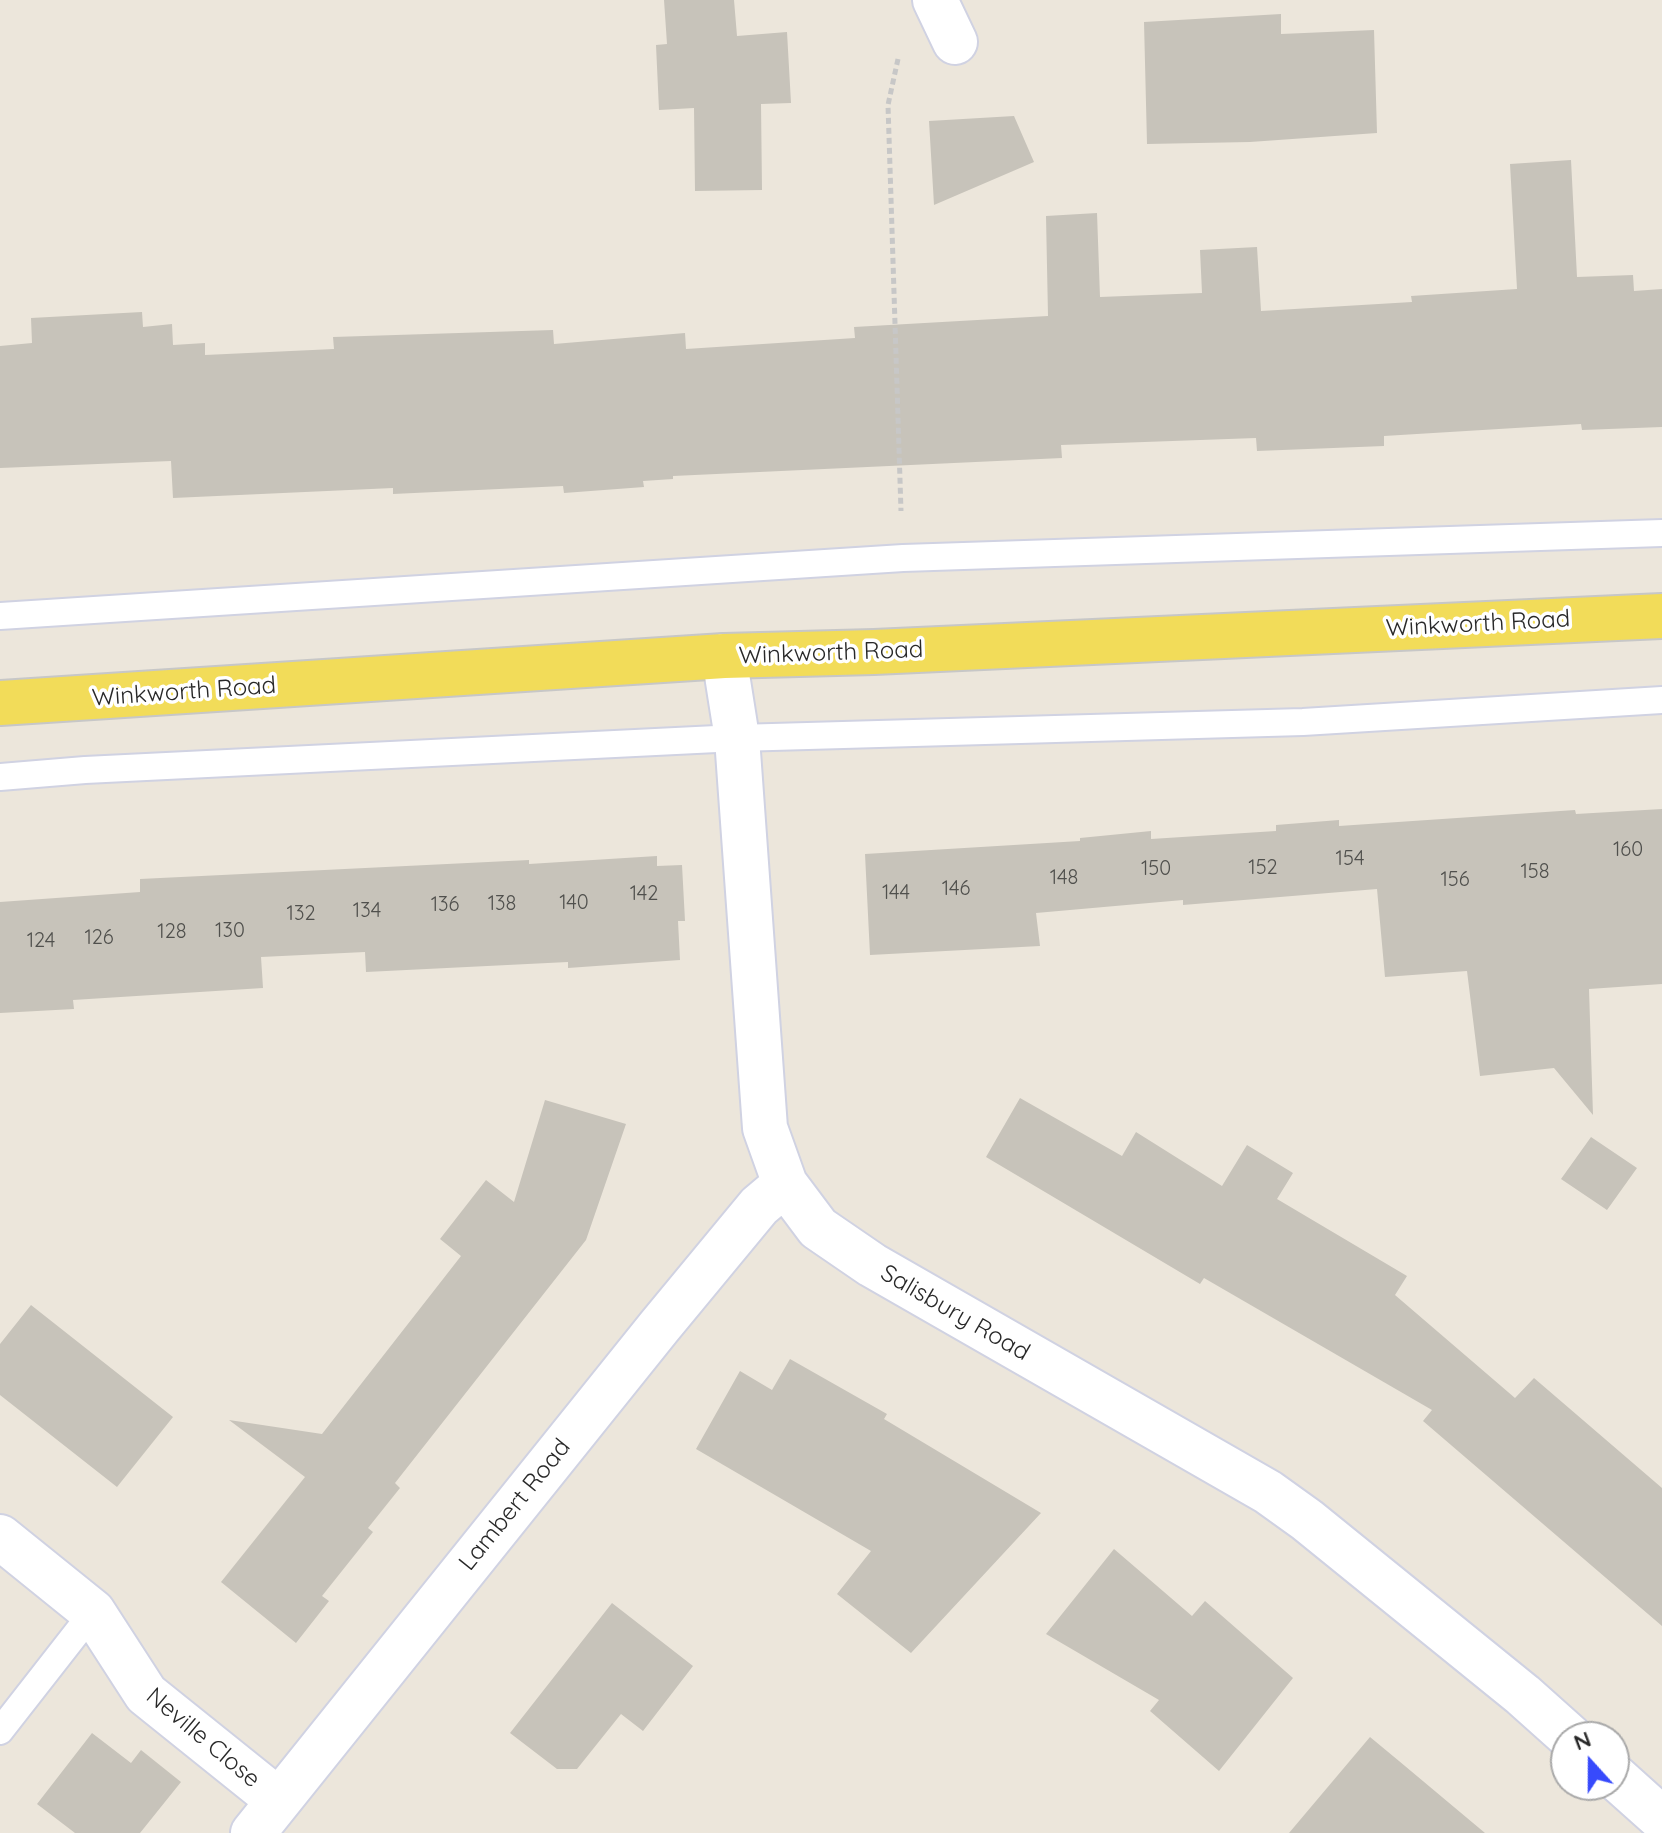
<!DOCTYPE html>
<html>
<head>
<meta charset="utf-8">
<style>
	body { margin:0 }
	#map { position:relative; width:1662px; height:1833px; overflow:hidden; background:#ece6db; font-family:Quicksand,sans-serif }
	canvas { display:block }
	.north { position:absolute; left:1550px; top:1721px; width:80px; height:80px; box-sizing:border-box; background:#fff; border:2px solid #a9a9a9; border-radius:50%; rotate:339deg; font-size:22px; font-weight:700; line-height:32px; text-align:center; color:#292929 }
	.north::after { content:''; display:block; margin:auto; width:28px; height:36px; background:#374afc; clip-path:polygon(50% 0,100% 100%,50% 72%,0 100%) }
</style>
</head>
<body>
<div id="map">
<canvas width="1662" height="1833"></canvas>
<div class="north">N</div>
</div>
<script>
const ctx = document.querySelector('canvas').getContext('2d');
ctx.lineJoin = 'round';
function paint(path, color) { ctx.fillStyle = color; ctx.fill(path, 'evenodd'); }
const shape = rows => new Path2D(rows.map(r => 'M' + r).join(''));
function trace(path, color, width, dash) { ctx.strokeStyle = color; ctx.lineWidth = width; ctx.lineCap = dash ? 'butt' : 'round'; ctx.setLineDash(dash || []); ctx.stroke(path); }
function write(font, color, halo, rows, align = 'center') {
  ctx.font = font + ' Quicksand,sans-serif'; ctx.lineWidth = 7; ctx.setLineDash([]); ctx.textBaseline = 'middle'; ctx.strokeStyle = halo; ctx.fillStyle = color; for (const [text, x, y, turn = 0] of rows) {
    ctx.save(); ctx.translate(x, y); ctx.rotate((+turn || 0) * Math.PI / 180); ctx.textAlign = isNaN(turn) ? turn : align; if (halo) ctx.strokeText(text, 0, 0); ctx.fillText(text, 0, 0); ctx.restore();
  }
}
const building = shape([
	[664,0,734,0,737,36,787,32,791,103,761,104,762,190,695,191,694,108,659,110,656,45,667,44],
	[1281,14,1281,34,1374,30,1377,133,1250,142,1147,144,1144,22],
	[1014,116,1034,162,934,205,929,121],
	[1571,160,1577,277,1633,275,1634,291,1662,289,1662,427,1582,430,1581,424,1384,436,1384,446,1257,451,1256,438,1061,445,1062,458,673,476,673,479,643,481,644,487,564,493,563,486,393,494,393,488,173,498,171,461,0,468,0,346,32,343,31,318,142,312,143,327,172,324,173,345,205,343,205,355,334,349,333,337,553,330,554,344,685,333,686,349,855,338,854,327,1048,316,1046,216,1097,213,1100,297,1202,293,1200,250,1257,247,1261,311,1412,302,1411,296,1517,289,1510,164],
	[1662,809,1662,984,1589,989,1593,1115,1554,1068,1480,1076,1467,971,1385,977,1377,889,1183,905,1183,900,1036,913,1040,946,870,955,865,854,1080,841,1080,838,1151,831,1151,839,1276,831,1276,825,1339,820,1339,826,1575,810,1576,814],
	[657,856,657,866,682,865,685,921,678,921,680,960,568,968,568,962,366,972,365,952,261,957,263,988,73,1000,74,1009,0,1013,0,902,140,892,140,879,529,860,529,864],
	[1020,1098,1122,1156,1136,1132,1222,1186,1247,1145,1293,1173,1277,1199,1407,1276,1395,1295,1515,1398,1534,1378,1662,1488,1662,1626,1423,1421,1432,1410,1204,1278,1200,1284,986,1157],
	[545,1100,626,1124,586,1240,395,1483,400,1488,368,1528,373,1532,322,1596,329,1601,296,1643,221,1582,305,1477,229,1420,322,1434,461,1256,440,1239,486,1180,514,1202],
	[1591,1137,1637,1168,1607,1210,1561,1179],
	[31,1305,173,1417,117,1487,0,1395,0,1344],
	[790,1359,887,1414,884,1419,1041,1513,911,1653,837,1594,871,1551,696,1449,740,1371,772,1390],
	[1114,1549,1192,1616,1205,1601,1293,1678,1219,1771,1150,1711,1159,1700,1046,1634],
	[612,1603,693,1666,643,1731,621,1714,577,1769,557,1769,510,1733],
	[92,1733,131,1763,141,1750,181,1782,140,1833,75,1833,37,1804],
	[1370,1737,1399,1761,1485,1833,1289,1833]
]);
const path = shape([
	[898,59,888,105,901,511]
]);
const lane = shape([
	[0,616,903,558,1662,533],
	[0,777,85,770,737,738,1303,722,1662,700],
	[0,1731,93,1612]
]);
const street = shape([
	[935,0,955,42],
	[724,656,737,738,765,1128,785,1184,818,1228,872,1265,1268,1492,1307,1520,1523,1695,1570,1737],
	[0,1537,93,1612,146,1694,278,1800],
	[1614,1776,1662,1819],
	[253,1833,659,1327,759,1206,785,1184]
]);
const primary = shape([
	[0,703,724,656,874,652,1662,616]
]);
const numberNames = [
	["160",1628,850],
	["154",1350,859],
	["152",1263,868],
	["150",1156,869],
	["158",1535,872],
	["148",1064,878],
	["156",1455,880],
	["146",956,889],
	["144",896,893],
	["142",644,894],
	["140",574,903],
	["138",502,904],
	["136",445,905],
	["134",367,911],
	["132",301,914],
	["130",230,931],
	["128",172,932],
	["126",99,938],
	["124",41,941]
];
const streetNames = [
	["Winkworth Road",1478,624,-3],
	["Winkworth Road",831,653,-2],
	["Winkworth Road",184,692,-4],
	["Salisbury Road",955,1313,30],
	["Lambert Road",515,1505,-51],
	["Neville Close",203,1738,40]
];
paint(building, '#c7c3ba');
trace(lane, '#d0d2e2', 30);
trace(street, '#d0d2e2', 48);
trace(primary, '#c7c7c7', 48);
trace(path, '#c7c7c7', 5, [6, 4]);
trace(lane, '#fff', 26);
trace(street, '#fff', 44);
trace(primary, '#f2dc59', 44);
write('20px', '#50504d', null, numberNames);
write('24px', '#292929', '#fff', streetNames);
</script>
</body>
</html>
